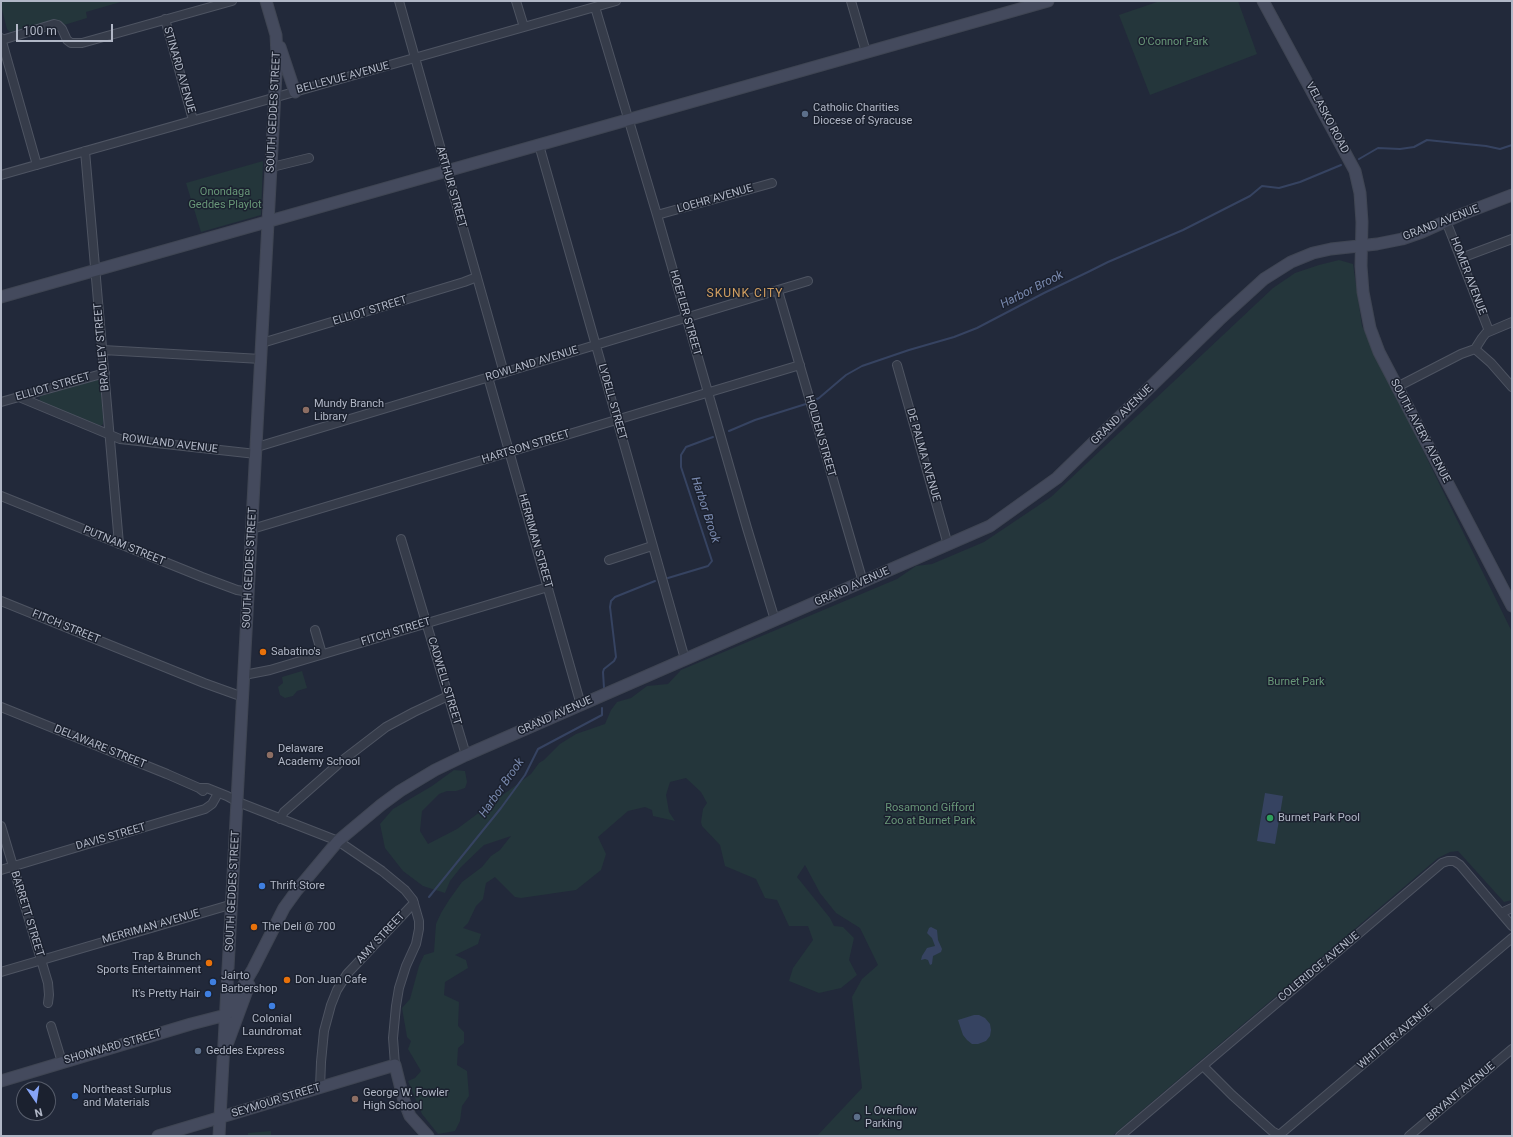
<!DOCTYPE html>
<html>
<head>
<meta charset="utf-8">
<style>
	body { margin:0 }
	#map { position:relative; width:1513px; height:1137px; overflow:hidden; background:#22293a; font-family:Roboto,sans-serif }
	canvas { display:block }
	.frame { position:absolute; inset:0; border:2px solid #b1b7c6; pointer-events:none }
	.north { position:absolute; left:16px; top:1081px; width:40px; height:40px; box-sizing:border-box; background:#1b212f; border:1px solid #575d6b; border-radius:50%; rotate:167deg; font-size:11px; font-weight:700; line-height:16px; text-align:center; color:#b1b7c6 }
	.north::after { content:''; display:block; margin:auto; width:14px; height:18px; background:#86a4f6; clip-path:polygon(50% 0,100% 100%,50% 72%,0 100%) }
	.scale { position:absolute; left:16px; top:24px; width:97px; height:18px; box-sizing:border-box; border:2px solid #b1b7c6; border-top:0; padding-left:5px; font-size:12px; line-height:14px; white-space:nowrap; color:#b1b7c6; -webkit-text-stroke:3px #1b212f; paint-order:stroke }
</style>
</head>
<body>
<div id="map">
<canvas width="1513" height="1137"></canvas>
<div class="frame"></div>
<div class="north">N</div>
<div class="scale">100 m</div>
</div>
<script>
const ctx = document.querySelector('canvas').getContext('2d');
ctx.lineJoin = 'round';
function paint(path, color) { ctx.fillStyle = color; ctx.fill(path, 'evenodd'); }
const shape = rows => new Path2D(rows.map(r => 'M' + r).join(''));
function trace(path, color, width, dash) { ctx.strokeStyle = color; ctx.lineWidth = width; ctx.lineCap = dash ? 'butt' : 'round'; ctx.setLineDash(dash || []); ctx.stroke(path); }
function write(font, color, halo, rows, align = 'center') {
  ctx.font = font + ' Roboto,sans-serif'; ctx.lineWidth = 3; ctx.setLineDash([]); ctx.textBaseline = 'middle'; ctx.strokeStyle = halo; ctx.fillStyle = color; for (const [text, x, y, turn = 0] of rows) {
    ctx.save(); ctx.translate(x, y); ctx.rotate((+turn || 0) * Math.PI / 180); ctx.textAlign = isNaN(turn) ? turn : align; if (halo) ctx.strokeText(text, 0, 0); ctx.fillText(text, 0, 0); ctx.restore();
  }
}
const green = shape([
	[1,1,124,1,86,12,87,18,64,25,58,20,52,20,10,32,7,29,1,6],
	[1160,1,1238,1,1257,54,1150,95,1119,15],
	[263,161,261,215,201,232,186,183],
	[1339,260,1353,264,1362,326,1512,632,1512,900,1504,902,1458,851,1450,852,1438,858,1112,1136,817,1136,862,1088,852,997,862,979,878,965,860,928,836,913,820,893,805,865,797,877,830,918,834,926,843,927,854,938,849,960,857,975,841,988,819,993,789,981,793,968,813,940,808,926,789,926,777,900,765,898,756,879,725,866,720,845,702,826,701,822,703,809,707,803,701,792,686,778,670,782,666,795,669,812,675,821,653,816,652,810,645,807,628,811,598,837,606,854,601,870,576,890,521,898,515,897,495,877,486,883,483,899,476,906,468,923,463,928,481,934,478,944,455,955,466,960,468,968,445,982,444,995,459,1002,458,1026,464,1032,464,1043,458,1048,457,1065,467,1071,469,1096,462,1106,460,1121,455,1131,438,1134,422,1114,408,1081,415,1078,421,1071,408,1049,411,1041,407,1037,402,1008,410,999,419,966,424,955,434,952,436,924,441,913,449,900,462,882,482,867,491,856,500,850,511,836,484,845,461,867,450,881,445,893,423,886,403,871,385,848,380,824,393,809,432,786,454,770,465,771,467,782,465,788,456,791,447,791,439,794,422,811,420,831,428,844,457,829,531,774,539,763,544,760,560,744,576,734,605,724,611,710,617,702,631,698,647,686,668,684,681,670,897,579,916,566,932,564,984,542,1051,497,1273,288,1295,273,1319,265],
	[96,380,99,380,100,383,103,417,103,424,101,426,39,401,40,397,41,396],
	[302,671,307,688,297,691,293,696,285,698,280,695,278,687,283,683,282,677],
	[271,1131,271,1136,248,1136,248,1133]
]);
const water = shape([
	[1265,793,1283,796,1275,844,1257,841],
	[931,927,937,930,938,940,942,949,941,952,933,956,932,964,930,965,928,960,925,959,921,960,922,956,927,948,935,946,932,938,927,933,929,928],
	[974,1015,979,1015,985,1018,990,1024,991,1030,990,1036,986,1041,978,1044,972,1044,967,1040,963,1035,958,1020]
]);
const stream = shape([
	[1359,159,1378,148,1400,149,1414,147,1427,140,1486,146,1500,149,1512,145],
	[813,401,819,398,846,375,862,366,909,350,954,337,977,328,1044,293,1088,272,1108,262,1183,230,1250,196,1262,186,1279,188,1300,182,1341,165],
	[729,431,755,420,809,403],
	[668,578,708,566,712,561,681,467,681,455,686,447,713,437],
	[604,688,603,672,604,669,614,661,616,657,610,607,611,601,615,597,655,581],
	[429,897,501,808,525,775,538,749,602,715,602,708]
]);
const street = shape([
	[399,1,504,373],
	[516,1,524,27],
	[851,1,866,52],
	[595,7,657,215,747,528,775,620],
	[165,19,193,120],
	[1,38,37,165],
	[2,40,54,24,58,25,62,29,67,40,71,43,82,43,232,1],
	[539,145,685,659],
	[85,151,119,544],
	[272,167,309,158],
	[1,175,616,1],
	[657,215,772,183],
	[1446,221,1489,331],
	[1461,258,1512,239],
	[778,291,863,582],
	[262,343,464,282,477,277],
	[1475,349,1491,363,1512,387],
	[103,350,261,359],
	[897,365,948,545],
	[488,377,581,705],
	[1397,387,1461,354,1475,349,1482,338,1486,333,1512,322],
	[19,397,120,439,256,454],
	[1,402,105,373],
	[257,447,808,281],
	[1,496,202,577,237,590,249,592],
	[252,529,800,365],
	[401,539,466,755],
	[609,560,652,546],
	[1,601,204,683,243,697],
	[315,630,322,654],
	[244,675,270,670,548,587],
	[1,707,167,774,199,788,203,791],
	[199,788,207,788,227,796,238,802,338,841,382,871,405,890,413,900,419,921,419,929,416,944,406,966,399,988,396,1006,393,1038,395,1065],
	[280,819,284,812,343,760,386,727,414,712,448,696],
	[1,826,48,983,49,995,48,1003],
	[1,870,205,809,212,804,216,797],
	[1501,913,1512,908],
	[1,972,233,904],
	[51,1026,62,1062],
	[1203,1066,1232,1095,1272,1131,1281,1136],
	[320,1088,321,1062,324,1031,331,1005,337,990,347,974,414,903],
	[1120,1136,1442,863,1448,861,1454,861,1460,865,1512,926],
	[1278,1136,1512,938],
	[1409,1136,1512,1049]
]);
const secondary = shape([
	[1263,1,1355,171,1360,193,1362,222,1361,266,1363,292,1370,328,1379,352,1512,606],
	[280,47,295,92],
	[1,297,1048,1],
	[226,1015,253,969,284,908,297,890,338,841,381,805,400,791,435,770,466,755,990,526,1057,478,1219,320,1264,279,1291,262,1313,253,1331,249,1377,244,1402,239,1422,232,1460,215,1512,195],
	[228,1042,249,985],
	[1,1081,191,1024,226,1015],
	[158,1136,395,1065,404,1101,410,1116,428,1136],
	[219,1136,277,55,276,35,266,1]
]);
const markers = [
	[805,114,4,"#5c6f8a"],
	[306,410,4,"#8d6e63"],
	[263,652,4,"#e8710a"],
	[270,755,4,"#8d6e63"],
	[1270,818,4,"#2e9e5b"],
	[262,886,4,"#3f7fe0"],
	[254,927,4,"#e8710a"],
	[209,963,4,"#e8710a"],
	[287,980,4,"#e8710a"],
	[213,982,4,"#3f7fe0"],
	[208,994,4,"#3f7fe0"],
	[272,1006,4,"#3f7fe0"],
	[198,1051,4,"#5c6f8a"],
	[75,1096,4,"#3f7fe0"],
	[355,1099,4,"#8d6e63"],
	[857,1117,4,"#5c6f8a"]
];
const parkNames = [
	["O'Connor Park",1173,42],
	["Onondaga",225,192],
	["Geddes Playlot",225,205],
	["Burnet Park",1296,682],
	["Rosamond Gifford",930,808],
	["Zoo at Burnet Park",930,821]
];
const streetNames = [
	["STINARD AVENUE",179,70,74],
	["BELLEVUE AVENUE",343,78,-15],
	["SOUTH GEDDES STREET",274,112,-87],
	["VELASKO ROAD",1327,118,62],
	["ARTHUR STREET",451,187,74],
	["LOEHR AVENUE",715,199,-16],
	["GRAND AVENUE",1441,223,-21],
	["HOMER AVENUE",1468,276,69],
	["ELLIOT STREET",370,311,-17],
	["HOEFLER STREET",685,313,74],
	["BRADLEY STREET",102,347,-95],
	["ROWLAND AVENUE",532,364,-17],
	["ELLIOT STREET",53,387,-16],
	["LYDELL STREET",612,402,74],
	["GRAND AVENUE",1122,415,-44],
	["SOUTH AVERY AVENUE",1420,431,62],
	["HOLDEN STREET",820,436,74],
	["ROWLAND AVENUE",170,444,7],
	["HARTSON STREET",526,447,-17],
	["DE PALMA AVENUE",923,455,74],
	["HERRIMAN STREET",535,541,74],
	["PUTNAM STREET",124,546,22],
	["SOUTH GEDDES STREET",250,568,-87],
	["GRAND AVENUE",852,587,-24],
	["FITCH STREET",66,627,22],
	["FITCH STREET",396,632,-17],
	["CADWELL STREET",444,681,73],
	["GRAND AVENUE",555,716,-24],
	["DELAWARE STREET",100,747,22],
	["DAVIS STREET",111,837,-16],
	["SOUTH GEDDES STREET",233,891,-87],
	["BARRETT STREET",27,914,73],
	["MERRIMAN AVENUE",151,927,-16],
	["AMY STREET",381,938,-47],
	["COLERIDGE AVENUE",1319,967,-40],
	["WHITTIER AVENUE",1395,1037,-40],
	["SHONNARD STREET",113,1047,-16],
	["BRYANT AVENUE",1461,1092,-40],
	["SEYMOUR STREET",276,1101,-17]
];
const poiNames = [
	["Catholic Charities",813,108],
	["Diocese of Syracuse",813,121],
	["Mundy Branch",314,404],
	["Library",314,417],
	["Sabatino's",271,652],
	["Delaware",278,749],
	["Academy School",278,762],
	["Burnet Park Pool",1278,818],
	["Thrift Store",270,886],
	["The Deli @ 700",262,927],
	["Trap & Brunch",201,957,"right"],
	["Sports Entertainment",201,970,"right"],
	["Jairto",221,976],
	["Barbershop",221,989],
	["Don Juan Cafe",295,980],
	["It's Pretty Hair",200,994,"right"],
	["Colonial",272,1019,"center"],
	["Laundromat",272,1032,"center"],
	["Geddes Express",206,1051],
	["Northeast Surplus",83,1090],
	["and Materials",83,1103],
	["George W. Fowler",363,1093],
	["High School",363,1106],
	["L Overflow",865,1111],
	["Parking",865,1124]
];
const waterNames = [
	["Harbor Brook",1032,290,-27],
	["Harbor Brook",705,510,72],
	["Harbor Brook",502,788,-55]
];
const neighbourhoodNames = [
	["SKUNK CITY",745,294]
];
paint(green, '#24363b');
paint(water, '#364361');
trace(stream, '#364361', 2);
trace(street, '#4e5462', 10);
trace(secondary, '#3f4553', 13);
trace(street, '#363c4a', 8);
trace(secondary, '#444a5d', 11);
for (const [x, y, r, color] of markers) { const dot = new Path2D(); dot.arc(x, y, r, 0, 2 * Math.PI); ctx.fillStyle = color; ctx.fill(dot); trace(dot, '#1b212f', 1.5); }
write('11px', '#689778', '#1b212f', parkNames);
write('11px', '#b1b7c6', '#1b212f', streetNames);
write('11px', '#b1b7c6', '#1b212f', poiNames, 'left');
write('italic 12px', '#7989ae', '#1b212f', waterNames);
ctx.letterSpacing = '1px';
write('12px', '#d29f60', '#1b212f', neighbourhoodNames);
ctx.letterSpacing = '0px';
</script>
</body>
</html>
